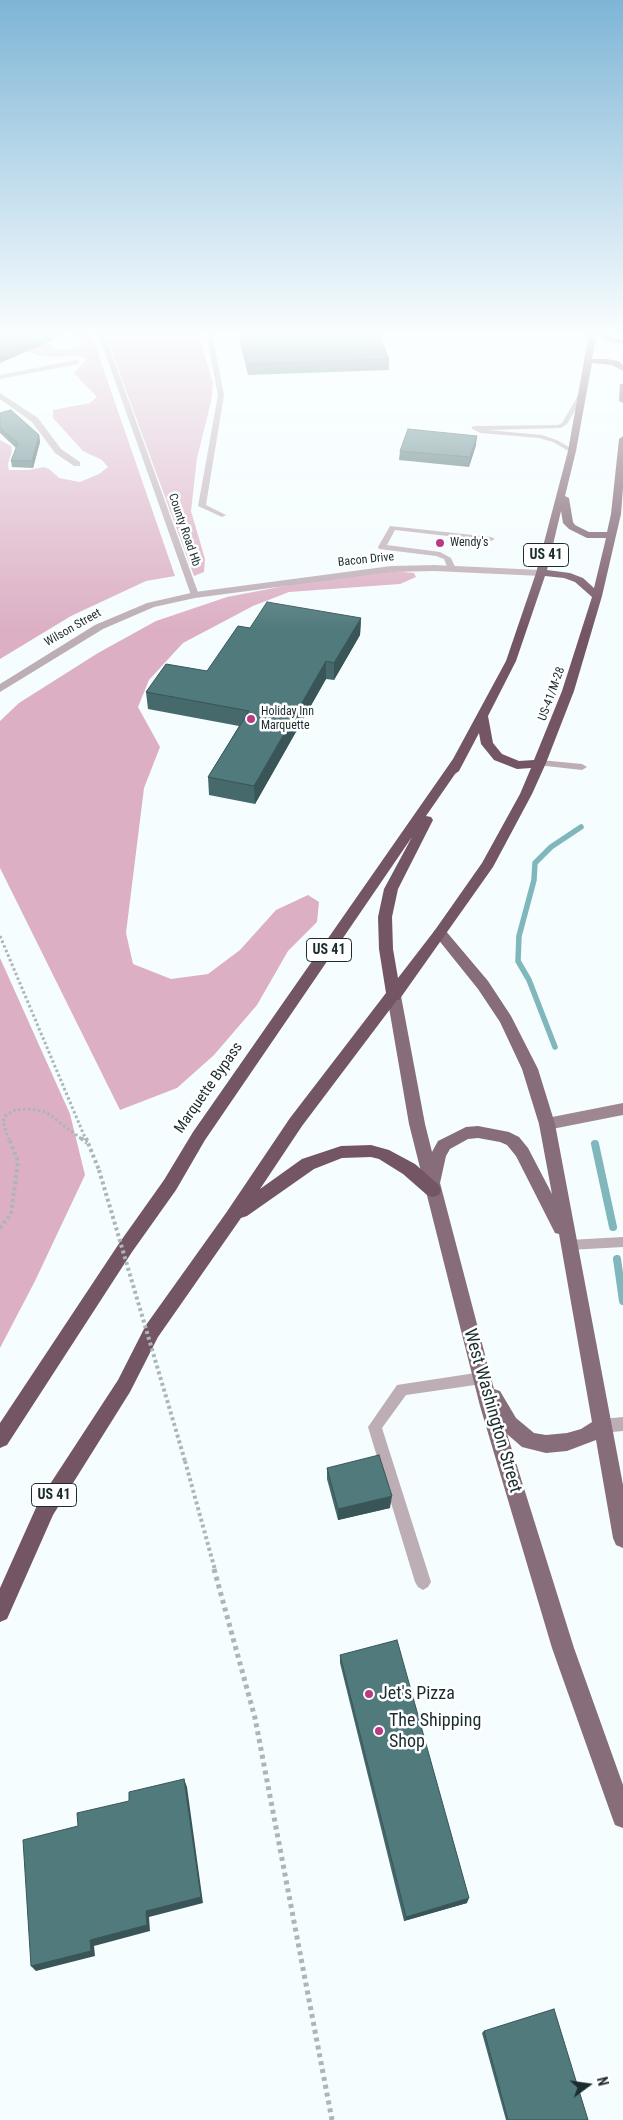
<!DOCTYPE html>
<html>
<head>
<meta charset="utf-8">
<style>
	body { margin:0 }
	#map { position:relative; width:623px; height:2120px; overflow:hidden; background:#f5fdfe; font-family:"Roboto Condensed",sans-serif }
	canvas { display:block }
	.north { position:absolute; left:563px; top:2060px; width:50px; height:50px; -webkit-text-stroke:4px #fff; paint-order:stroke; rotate:76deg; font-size:14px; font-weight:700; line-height:20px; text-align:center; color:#1b2c2e }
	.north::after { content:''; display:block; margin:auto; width:18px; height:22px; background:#1b2c2e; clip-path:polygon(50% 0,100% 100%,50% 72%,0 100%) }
</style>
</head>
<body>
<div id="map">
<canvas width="623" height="2120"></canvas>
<div class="north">N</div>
</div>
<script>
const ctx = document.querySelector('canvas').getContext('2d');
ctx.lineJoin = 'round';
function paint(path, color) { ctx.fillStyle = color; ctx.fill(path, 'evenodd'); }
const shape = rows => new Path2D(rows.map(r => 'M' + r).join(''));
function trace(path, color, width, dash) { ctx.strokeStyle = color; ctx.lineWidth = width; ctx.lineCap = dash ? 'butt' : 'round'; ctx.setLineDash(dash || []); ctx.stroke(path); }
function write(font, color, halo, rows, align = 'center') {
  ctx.font = font + ' "Roboto Condensed",sans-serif'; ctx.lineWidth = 5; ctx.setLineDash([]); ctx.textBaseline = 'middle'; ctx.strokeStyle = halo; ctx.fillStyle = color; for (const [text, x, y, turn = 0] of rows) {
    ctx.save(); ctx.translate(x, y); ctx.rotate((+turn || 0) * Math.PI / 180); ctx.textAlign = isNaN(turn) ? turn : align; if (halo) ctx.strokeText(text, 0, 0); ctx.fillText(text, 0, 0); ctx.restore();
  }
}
const forest = shape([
	[76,333,91,333,175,576,146,581,71,616,0,659,0,440,11,446,12,451,8,464,9,470,28,470,44,467,49,469,59,478,80,482,99,474,108,467,102,460,83,451,53,418,53,410,90,403,97,397,74,373,87,359,78,355,57,357,39,356,28,351,30,345,38,343,50,344,55,348,70,349,82,345],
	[105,333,198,333,213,383,211,402,197,458,191,511,205,559,204,572,194,576],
	[393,571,414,573,416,577,400,584,289,592,253,606,183,643,149,680,138,707,160,747,144,788,126,933,133,964,171,979,208,974,240,950,276,910,308,895,319,902,317,922,288,951,257,1005,214,1055,177,1088,120,1110,0,868,0,721,19,703,98,653,156,621,227,597,321,579],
	[0,958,70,1114,85,1175,35,1281,0,1348]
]);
const streamFar1 = shape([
	[555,1047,529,980,518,961,519,936,534,880,535,863,551,847,581,827]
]);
const stream = shape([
	[595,1144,613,1227],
	[617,1259,623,1301]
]);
const pathFar2 = shape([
	[0,936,86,1140],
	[9,1140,3,1122,5,1116,15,1110,31,1109,46,1112,83,1140]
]);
const pathFar1 = shape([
	[81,1138,87,1143],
	[86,1138,99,1170],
	[0,1228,11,1214,18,1162,9,1138],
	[185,1461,215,1570]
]);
const path = shape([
	[214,1569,255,1718,332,2120]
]);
const lane = shape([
	[98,333,104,333,199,595,198,597,191,595,98,333],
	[206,333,212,333,224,395,206,505,226,515,222,517,198,506,218,395,206,333],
	[583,390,586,392,567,424,561,428,488,430,542,435,557,440,574,450,574,452,570,452,553,442,539,438,480,433,471,428,474,426,558,425,562,423,580,392,583,390],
	[390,526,491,537,495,539,491,541,395,530,387,545,440,552,451,558,456,569,452,571,448,569,444,559,436,556,379,549,378,547,390,526],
	[540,760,582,764,587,767,582,770,537,765,536,763,540,760],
	[623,1237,623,1247,569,1250,565,1249,563,1245,565,1241,569,1240,623,1237],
	[482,1372,487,1374,489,1378,487,1382,482,1384,406,1395,382,1428,431,1582,428,1587,423,1590,418,1587,415,1582,368,1427,397,1385,482,1372],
	[623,1417,623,1431,602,1433,597,1431,595,1426,597,1421,602,1419,623,1417]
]);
const street = shape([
	[76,360,79,360,79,364,0,379,0,375,76,360],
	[0,393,38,418,61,449,80,462,80,466,74,466,55,453,32,422,0,399,0,393],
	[434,565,541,570,546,573,541,576,434,571,391,572,195,598,154,607,103,629,0,692,0,684,95,625,147,603,195,592,391,566,434,565]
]);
const secondary = shape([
	[623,1103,623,1115,547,1130,541,1128,539,1124,541,1120,547,1118,623,1103]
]);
const primary = shape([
	[440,928,445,930,488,981,511,1016,538,1069,555,1124,623,1485,623,1548,616,1545,613,1538,596,1440,567,1451,546,1453,522,1447,507,1434,574,1648,623,1785,623,1828,615,1825,612,1817,552,1648,480,1406,409,1124,387,996,389,992,394,991,399,992,401,996,425,1124,432,1152,438,1141,466,1127,478,1126,509,1132,519,1137,528,1148,552,1194,539,1124,522,1069,500,1022,478,989,433,933,435,930,440,928],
	[478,1138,500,1142,507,1145,516,1156,555,1233,559,1234,592,1422,581,1429,567,1433,546,1435,534,1433,516,1418,500,1391,494,1389,440,1183,446,1156,450,1149,468,1139,478,1138]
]);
const highway = shape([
	[589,333,597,333,592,359,607,359,618,361,623,365,623,371,612,365,592,363,576,451,565,496,569,498,573,522,575,525,589,532,607,532,611,514,619,439,623,436,623,488,621,514,602,596,574,691,546,763,532,794,493,867,399,1000,397,1000,302,1126,260,1189,302,1159,341,1146,371,1145,389,1150,415,1164,439,1185,441,1190,439,1195,433,1197,427,1195,403,1174,379,1159,371,1157,342,1158,314,1169,247,1216,241,1218,158,1337,130,1392,53,1515,7,1619,0,1622,0,1588,39,1501,118,1380,146,1325,226,1213,290,1118,386,993,379,949,378,917,384,889,412,837,205,1140,176,1190,132,1252,7,1445,0,1448,0,1423,120,1242,164,1180,193,1132,453,759,506,661,536,573,568,451,589,333],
	[561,511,563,523,569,529,587,538,606,538,594,588,583,578,570,573,547,570,561,511],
	[545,576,564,578,575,582,592,597,562,691,534,760,519,761,502,754,493,743,488,716,516,661,545,576],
	[479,733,481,744,494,760,517,769,531,768,520,794,482,863,435,930,398,978,393,949,392,917,398,889,433,820,431,817,426,816,455,774,459,771,479,733],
	[598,333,607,333,613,337,623,340,623,344,607,341,598,333],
	[620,384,623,384,623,403,619,401,620,384]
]);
const pathBridge = shape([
	[99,1170,185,1461]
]);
const wall = shape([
	[238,333,378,333,389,359,389,370,248,375],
	[0,413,39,435,40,442,33,468,12,467,11,461,16,448,0,433],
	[476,445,469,467,399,460,400,451],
	[361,618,360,635,334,680,326,679,255,804,209,795,208,777,239,726,148,709,146,692,207,671,250,628],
	[327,1468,390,1508,338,1520,327,1479],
	[340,1655,467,1903,404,1921,340,1663],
	[484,2031,588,2120,506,2120,482,2033]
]);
const shadedWall = shape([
	[55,333,67,333,67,334,0,363,0,357],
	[39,435,40,442,33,468,32,461],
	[477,436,476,445,469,467,470,457],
	[361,618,360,635,334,680,334,663],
	[326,661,326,679,255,804,254,786],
	[392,1496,390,1508,338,1520,338,1509],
	[184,1779,187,1787,203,1903,149,1917,150,1931,94,1946,95,1956,36,1971,31,1966,90,1940,146,1911],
	[469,1898,467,1903,404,1921,406,1917]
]);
const building = shape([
	[1,333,55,333,0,357,0,335,1,333],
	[240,333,378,333,389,359,247,364,240,333],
	[11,410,39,435,32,461,11,461,18,443,0,428,0,413,11,410],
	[408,429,477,436,470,457,400,451,408,429],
	[267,602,361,618,334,663,326,661,254,786,208,777,249,711,146,692,166,664,207,671,238,626,250,628,267,602],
	[379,1455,392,1496,338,1509,327,1468,379,1455],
	[397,1640,469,1898,406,1917,340,1655,397,1640],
	[184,1779,201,1897,146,1911,147,1925,90,1940,91,1951,31,1966,23,1840,78,1826,77,1813,129,1801,129,1792,184,1779],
	[554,2009,588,2120,508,2120,484,2031,554,2009]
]);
const markers = [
	[440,543,5,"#ba3a84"],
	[251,719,5,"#ba3a84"],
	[369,1694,5,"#ba3a84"],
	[379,1731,5,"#ba3a84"]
];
const farStreetnames = [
	["County Road Hb",184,530,71],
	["Bacon Drive",366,560,-6],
	["Wilson Street",73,628,-30],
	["US-41/M-28",552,694,-70]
];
const farPoinames = [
	["Wendy's",450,543],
	["Holiday Inn",261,712],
	["Marquette",261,726]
];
const shields = [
	[546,555,45],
	[329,950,45],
	[54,1495,45]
];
const shieldNames = [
	["US 41",546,555],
	["US 41",329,950],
	["US 41",54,1495]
];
const streetNames = [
	["Marquette Bypass",209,1088,-55]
];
const nearStreetnames = [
	["West Washington Street",492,1411,74]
];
const nearPoinames = [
	["Jet's Pizza",379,1694],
	["The Shipping",389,1721],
	["Shop",389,1742]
];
paint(forest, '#dcafc4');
trace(streamFar1, '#7fb7bc', 5.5);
trace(stream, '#7fb7bc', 8);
trace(pathFar2, '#abb6b7', 3, [2.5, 2.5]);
trace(pathFar1, '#abb6b7', 4, [3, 3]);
trace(path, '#abb6b7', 5, [4, 4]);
paint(lane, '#bdadb4');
paint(street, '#bdadb4');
paint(secondary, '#9e8791');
paint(primary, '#876c79');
paint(highway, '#745564');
trace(pathBridge, '#abb6b7', 4, [3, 3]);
paint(wall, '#46696c');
paint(shadedWall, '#395558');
paint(building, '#517a7d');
trace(building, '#395558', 1);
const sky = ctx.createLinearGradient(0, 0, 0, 630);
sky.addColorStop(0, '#7eb5d6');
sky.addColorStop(0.53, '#fafeff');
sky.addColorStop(1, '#fafeff00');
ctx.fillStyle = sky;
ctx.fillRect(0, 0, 623, 630);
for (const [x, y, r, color] of markers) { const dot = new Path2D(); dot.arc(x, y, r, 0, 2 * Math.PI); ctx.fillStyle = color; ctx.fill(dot); trace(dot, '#fff', 2); }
write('12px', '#1b2c2e', '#fff', farStreetnames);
write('12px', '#1b2c2e', '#fff', farPoinames, 'left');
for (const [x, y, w] of shields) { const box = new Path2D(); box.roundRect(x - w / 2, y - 11.5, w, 23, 4); ctx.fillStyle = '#fff'; ctx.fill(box); trace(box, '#1b2c2e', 1); }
write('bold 14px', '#1b2c2e', null, shieldNames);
write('15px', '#1b2c2e', '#fff', streetNames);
write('18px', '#1b2c2e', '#fff', nearStreetnames);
write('18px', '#1b2c2e', '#fff', nearPoinames, 'left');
</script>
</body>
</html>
